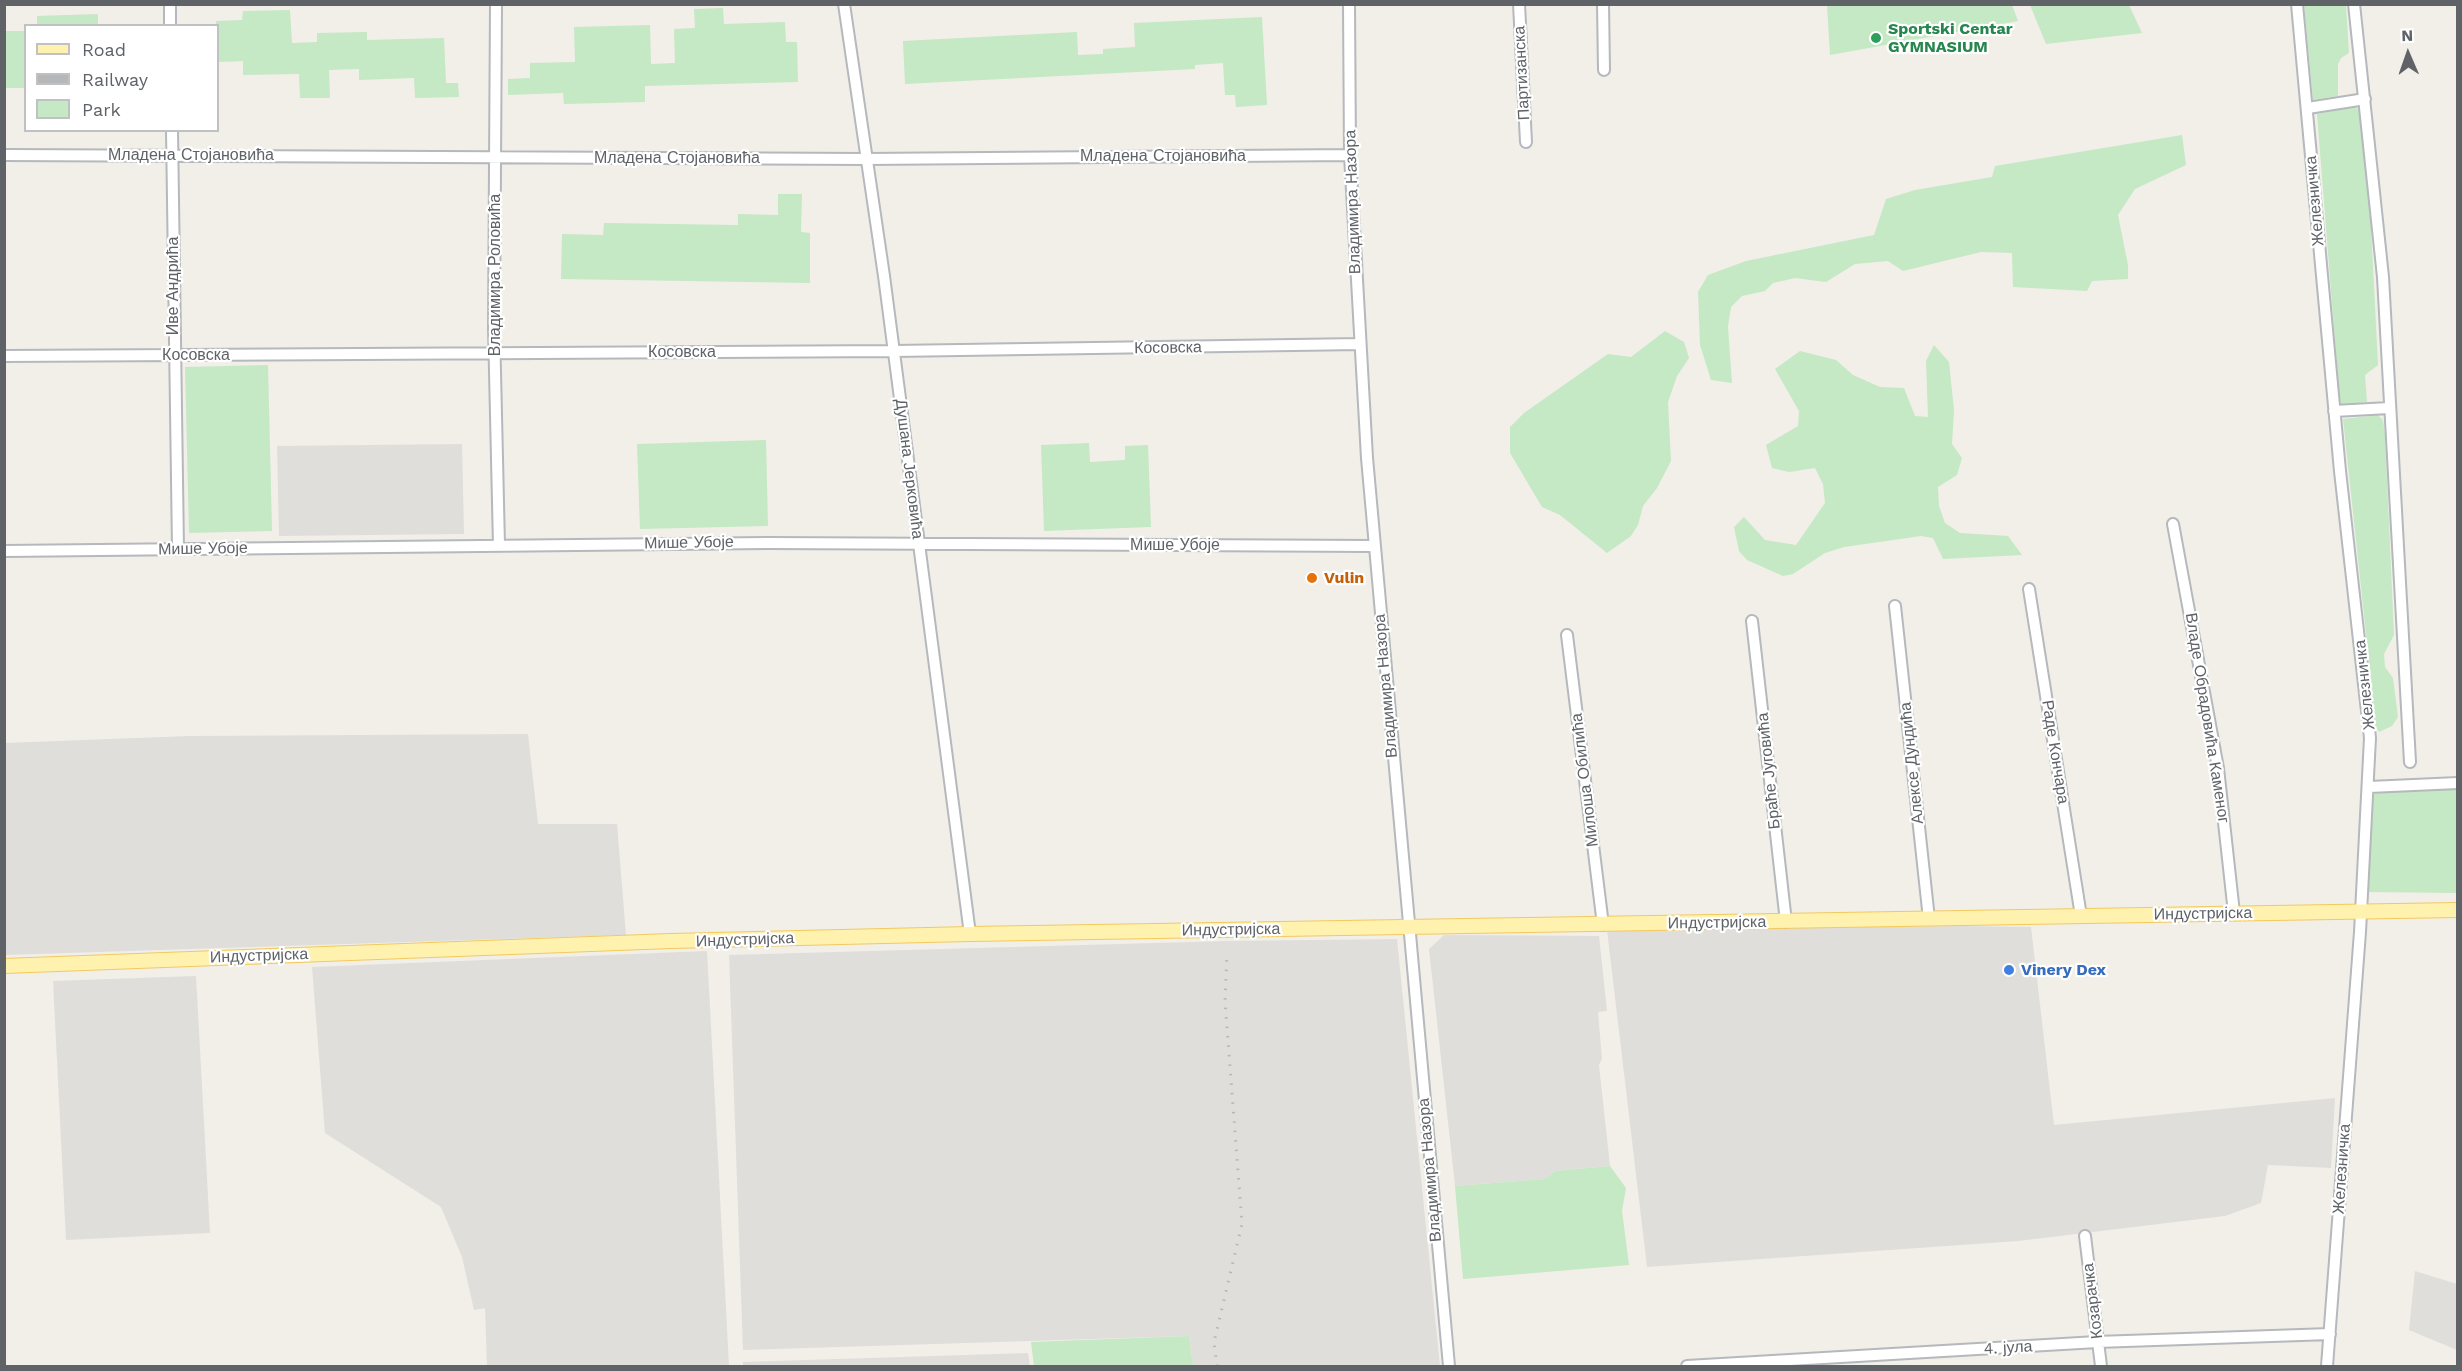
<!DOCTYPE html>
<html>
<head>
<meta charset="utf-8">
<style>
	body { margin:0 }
	#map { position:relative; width:2462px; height:1371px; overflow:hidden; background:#f1efe8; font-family:"Work Sans",sans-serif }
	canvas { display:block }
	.frame { position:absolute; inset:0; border:6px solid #5f6368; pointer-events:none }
	.legend { position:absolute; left:24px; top:24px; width:195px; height:108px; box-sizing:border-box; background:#fff; border:2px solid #bfc1c3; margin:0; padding:8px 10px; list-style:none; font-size:18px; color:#5f6368 }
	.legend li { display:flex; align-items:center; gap:12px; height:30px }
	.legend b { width:30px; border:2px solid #bfc1c3 }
	.north { position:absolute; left:2378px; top:24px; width:60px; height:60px; -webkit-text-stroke:4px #fff; paint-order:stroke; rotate:358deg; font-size:16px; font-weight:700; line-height:24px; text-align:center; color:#5f6368 }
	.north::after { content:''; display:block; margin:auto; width:21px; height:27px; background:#5f6368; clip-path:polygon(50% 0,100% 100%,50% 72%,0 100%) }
</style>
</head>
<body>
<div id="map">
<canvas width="2462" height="1371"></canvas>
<div class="frame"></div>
<ul class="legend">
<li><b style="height:8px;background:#fff2af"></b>Road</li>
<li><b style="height:8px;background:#b6b7b8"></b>Railway</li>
<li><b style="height:16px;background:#c5e8c5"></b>Park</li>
</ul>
<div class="north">N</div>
</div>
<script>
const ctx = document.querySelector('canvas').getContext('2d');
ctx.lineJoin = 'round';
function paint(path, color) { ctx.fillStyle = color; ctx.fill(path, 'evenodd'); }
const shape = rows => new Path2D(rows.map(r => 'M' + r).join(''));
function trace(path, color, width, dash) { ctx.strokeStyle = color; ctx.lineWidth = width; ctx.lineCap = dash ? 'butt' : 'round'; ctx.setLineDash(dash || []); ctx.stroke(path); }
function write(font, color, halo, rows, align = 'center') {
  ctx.font = font + ' "Work Sans",sans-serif'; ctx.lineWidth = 4.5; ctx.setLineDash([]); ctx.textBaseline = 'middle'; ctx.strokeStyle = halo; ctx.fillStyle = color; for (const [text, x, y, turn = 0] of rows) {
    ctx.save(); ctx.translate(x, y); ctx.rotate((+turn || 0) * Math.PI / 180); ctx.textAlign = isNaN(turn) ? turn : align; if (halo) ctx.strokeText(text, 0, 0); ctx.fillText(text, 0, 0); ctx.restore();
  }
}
const industrial = shape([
	[462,444,464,534,279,536,277,446],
	[528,734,538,824,617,824,626,935,5,955,5,743,189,736],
	[1959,926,2031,927,2054,1125,2335,1098,2331,1168,2268,1165,2261,1203,2225,1216,2018,1241,1647,1267,1607,930],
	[1444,935,1599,936,1607,1011,1598,1012,1602,1059,1599,1065,1610,1166,1555,1171,1545,1179,1455,1186,1429,949],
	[1397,939,1440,1366,1193,1366,1189,1336,743,1350,729,955,1226,941],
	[707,951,729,1366,487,1366,485,1308,474,1310,462,1257,441,1207,325,1133,312,967],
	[196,976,210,1233,66,1240,53,981],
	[2415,1271,2457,1284,2457,1350,2409,1330],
	[1028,1353,1030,1366,743,1366,743,1362]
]);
const green = shape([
	[1827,5,2012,5,2018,21,1830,55],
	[2030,5,2129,5,2142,33,2046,44],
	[2304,5,2346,5,2349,53,2341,58,2338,64,2338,96,2313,100],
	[723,8,724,24,785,22,786,42,797,42,798,82,645,86,645,102,564,104,563,93,508,95,508,79,530,78,530,63,575,62,574,27,650,25,651,64,675,63,674,29,695,28,694,9],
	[290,10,292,43,317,42,317,33,367,32,367,40,444,38,446,83,458,83,459,97,415,98,414,78,359,80,359,69,329,70,330,98,300,98,299,74,243,75,243,61,218,62,216,21,242,20,243,11],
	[98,14,98,25,37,25,37,16],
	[1262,17,1267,105,1236,107,1235,95,1225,95,1223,63,1195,65,1195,69,905,84,903,41,1077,32,1078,55,1103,54,1103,49,1135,47,1134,23],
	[6,31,25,31,25,88,5,88],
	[2355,106,2360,112,2370,207,2378,365,2365,375,2367,402,2340,405,2317,114],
	[2182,135,2186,165,2135,189,2118,215,2128,265,2128,279,2092,281,2087,291,2013,287,2012,253,1981,252,1903,271,1888,261,1855,264,1826,282,1795,278,1773,283,1765,291,1742,296,1731,307,1728,327,1732,383,1711,380,1700,345,1698,292,1708,275,1746,261,1874,235,1886,199,1915,190,1992,177,1995,166],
	[778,194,802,194,801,232,810,233,810,283,561,279,562,234,603,235,604,223,738,225,738,214,778,215],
	[1665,331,1684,342,1689,358,1677,376,1668,402,1671,461,1657,488,1643,506,1638,525,1631,536,1607,553,1560,515,1542,507,1510,453,1510,427,1524,413,1608,354,1631,357],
	[1934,345,1949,362,1954,410,1952,444,1962,458,1957,475,1938,487,1939,506,1945,523,1960,533,2008,536,2022,555,1943,559,1933,538,1921,536,1844,547,1825,553,1793,574,1783,576,1747,560,1739,551,1734,527,1744,517,1765,540,1796,545,1825,503,1823,484,1815,468,1789,472,1772,468,1766,445,1798,426,1799,411,1775,369,1800,351,1836,360,1853,375,1880,387,1904,388,1915,416,1928,417,1926,361],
	[268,365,272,531,189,533,185,367],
	[2378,415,2383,420,2385,434,2394,635,2384,654,2385,667,2393,678,2398,717,2392,726,2379,732,2376,727,2343,419],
	[766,440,768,526,640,529,637,444],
	[1089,443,1090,462,1125,460,1125,446,1148,445,1151,527,1044,531,1041,445],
	[2457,787,2457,893,2366,892,2370,794],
	[1610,1166,1626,1188,1622,1211,1629,1265,1463,1279,1455,1186,1545,1179,1555,1171],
	[1189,1336,1193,1366,1034,1366,1031,1342]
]);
const minor = shape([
	[170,4,170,26],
	[496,4,494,328,499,546],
	[844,4,884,276,970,934],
	[1349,4,1350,155,1367,458,1449,1366],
	[1519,4,1526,142],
	[1603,4,1604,70],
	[2297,4,2340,471,2370,738,2360,932,2327,1366],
	[2354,4,2383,277,2410,762],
	[2308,108,2365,99],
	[172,130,178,549],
	[4,155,867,159,1350,155],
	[4,356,894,351,1360,344],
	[2334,411,2389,408],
	[2173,524,2218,768,2234,913],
	[4,551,767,543,1374,546],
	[2029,589,2081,916],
	[1895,606,1929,919],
	[1752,621,1786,922],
	[1567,635,1603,925],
	[2369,787,2458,783],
	[2085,1236,2101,1366],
	[1687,1366,2097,1342,2330,1334]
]);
const major = shape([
	[4,966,671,941,970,934,2458,910]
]);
const rail = shape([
	[1217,1366,1214,1342,1242,1224,1225,1001,1227,953]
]);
const markers = [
	[1876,38,6,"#2e9e5b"],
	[1312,578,6,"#e8710a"],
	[2009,970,6,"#3f7fe0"]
];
const leisureNames = [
	["Sportski Centar",1888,29],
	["GYMNASIUM",1888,47]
];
const streetNames = [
	["Партизанска",1522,73,-93],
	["Младена Стојановића",191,155],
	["Младена Стојановића",1163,156],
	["Младена Стојановића",677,158],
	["Железничка",2315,201,-95],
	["Владимира Назора",1353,202,-92],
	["Владимира Роловића",495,275,-90],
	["Иве Андрића",173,286,-90],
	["Косовска",1168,348,-1],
	["Косовска",682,352],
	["Косовска",196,355],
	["Душана Јерковића",909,469,83],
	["Мише Убоје",689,543,-1],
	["Мише Убоје",1175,545],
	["Мише Убоје",203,549,-1],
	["Железничка",2365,685,-96],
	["Владимира Назора",1386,686,-95],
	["Владе Обрадовића Каменог",2207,718,81],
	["Раде Кончара",2055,752,81],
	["Алексе Дундића",1912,763,-96],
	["Браће Југовића",1769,771,-96],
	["Милоша Обилића",1585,780,-97],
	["Индустријска",2203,914,-1],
	["Индустријска",1717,923,-1],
	["Индустријска",1231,930,-1],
	["Индустријска",745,940,-2],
	["Индустријска",259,956,-2],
	["Железничка",2342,1169,-86],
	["Владимира Назора",1430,1170,-95],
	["Козарачка",2093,1301,-97],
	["4. јула",2008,1348,-3]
];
const foodNames = [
	["Vulin",1324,578]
];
const shopNames = [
	["Vinery Dex",2021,970]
];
paint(industrial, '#e0deda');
paint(green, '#c5e8c5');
trace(minor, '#b5b8bc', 14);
trace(major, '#f2c960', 16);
trace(minor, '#fff', 10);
trace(major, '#fff2af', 14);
trace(rail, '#b6b7b8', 3, [1.5, 8]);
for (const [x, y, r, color] of markers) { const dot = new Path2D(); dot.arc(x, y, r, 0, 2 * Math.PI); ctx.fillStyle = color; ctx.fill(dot); trace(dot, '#fff', 2); }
write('bold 16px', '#27864d', '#fff', leisureNames, 'left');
write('16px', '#5f6368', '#fff', streetNames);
write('bold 16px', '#c56008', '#fff', foodNames, 'left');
write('bold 16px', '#366cbe', '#fff', shopNames, 'left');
</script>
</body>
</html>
